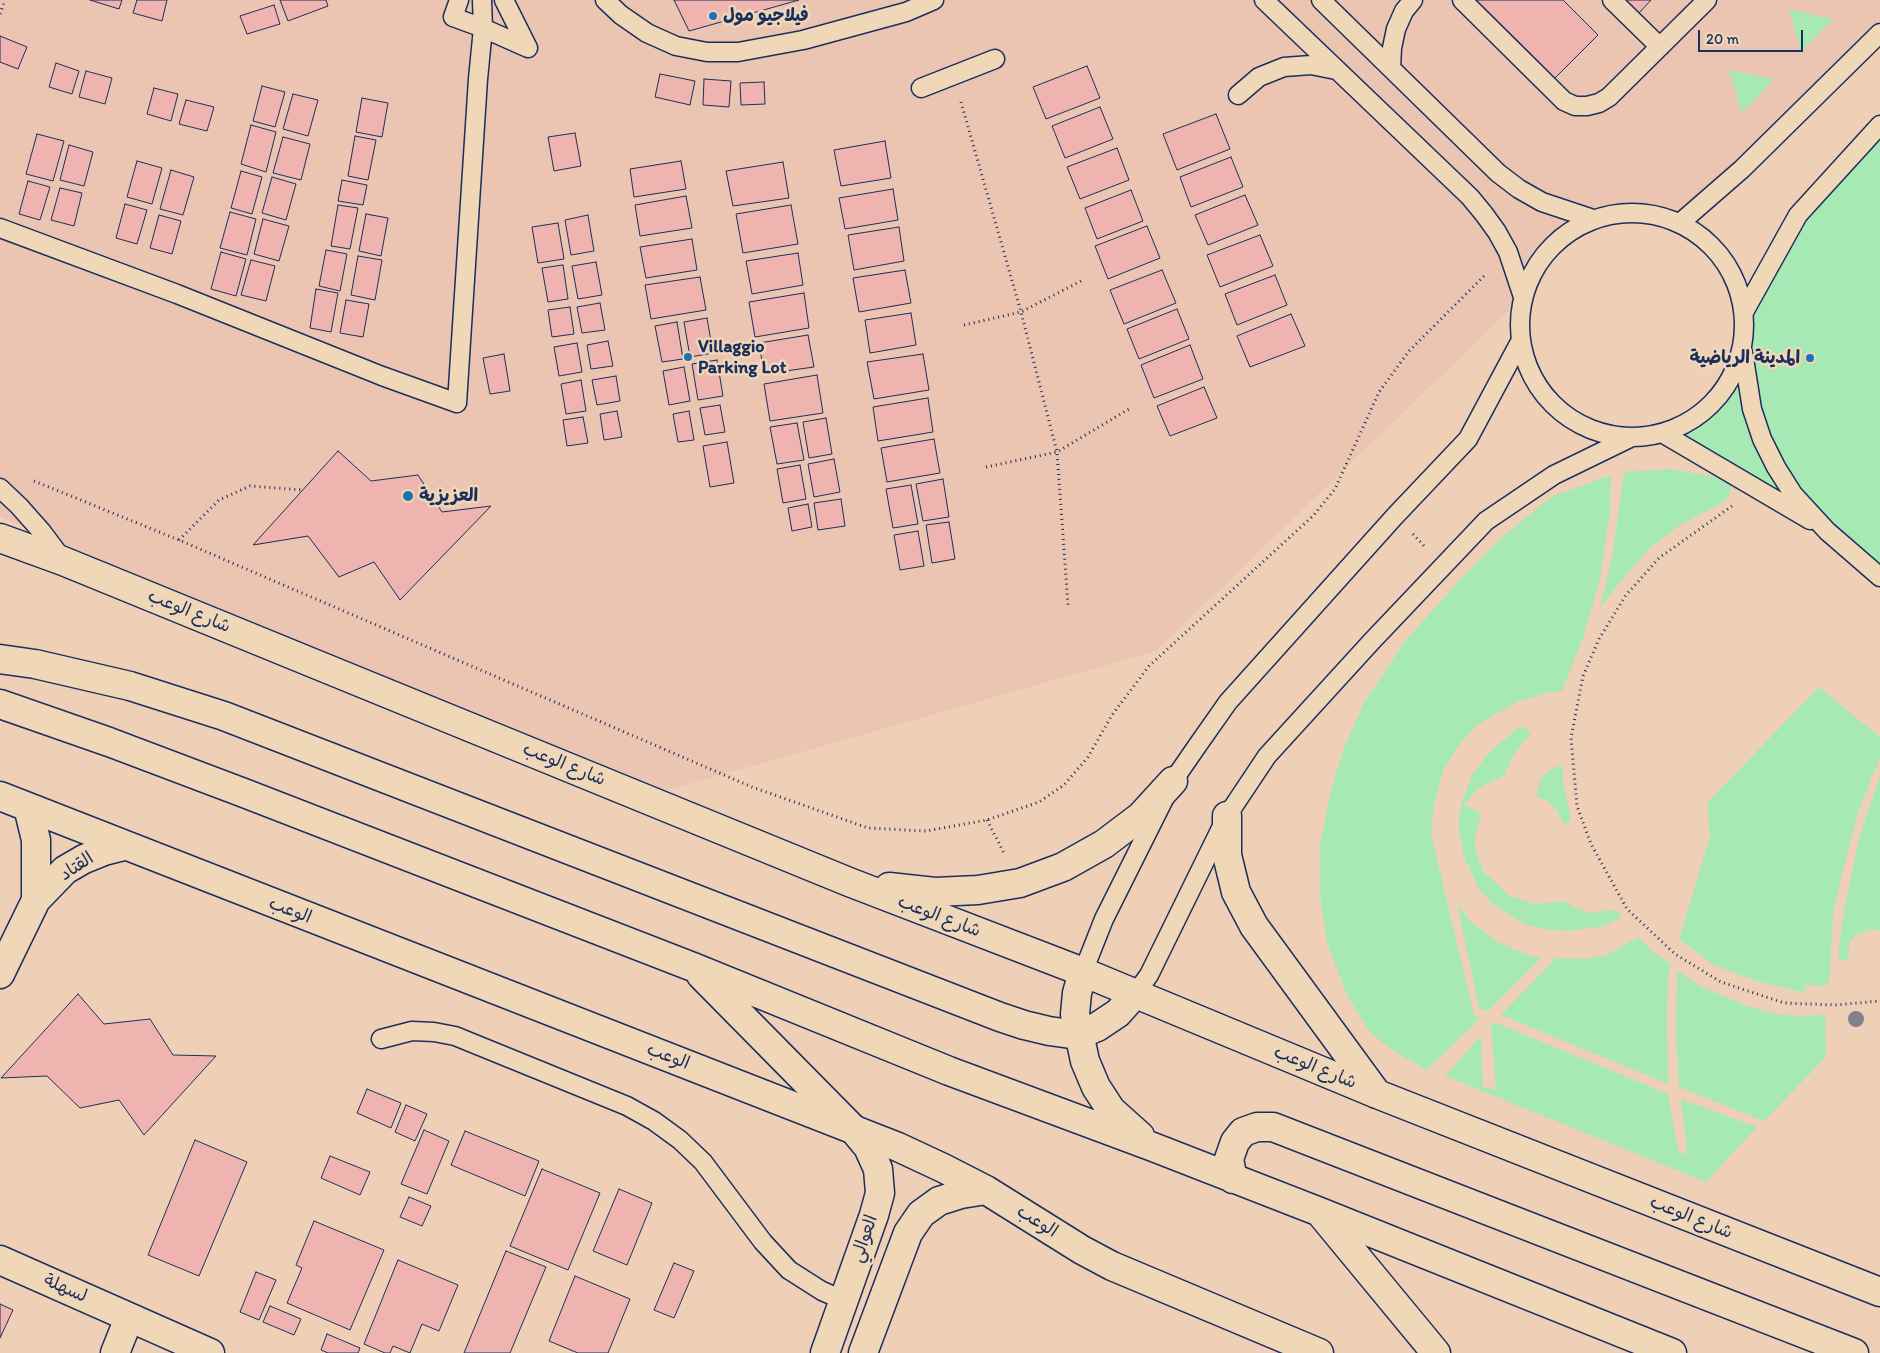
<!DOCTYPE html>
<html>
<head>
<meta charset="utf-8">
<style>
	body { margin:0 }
	#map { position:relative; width:1880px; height:1353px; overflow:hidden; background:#efd0b6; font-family:Itim,sans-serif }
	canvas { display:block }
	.scale { position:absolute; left:1698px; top:30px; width:105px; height:22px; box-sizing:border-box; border:2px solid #1b2f5e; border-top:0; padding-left:6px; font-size:15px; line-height:18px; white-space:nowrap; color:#1b2f5e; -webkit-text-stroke:4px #efd7b7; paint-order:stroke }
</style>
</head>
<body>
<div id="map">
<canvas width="1880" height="1353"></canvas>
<div class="scale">20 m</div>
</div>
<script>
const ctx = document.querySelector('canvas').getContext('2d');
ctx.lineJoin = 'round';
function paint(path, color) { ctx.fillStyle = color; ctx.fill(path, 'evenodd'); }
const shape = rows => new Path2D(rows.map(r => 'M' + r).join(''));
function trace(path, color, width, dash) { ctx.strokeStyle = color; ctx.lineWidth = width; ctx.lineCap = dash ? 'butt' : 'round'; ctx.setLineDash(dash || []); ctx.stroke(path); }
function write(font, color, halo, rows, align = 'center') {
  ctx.font = font + ' Itim,"Playpen Sans Arabic",sans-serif'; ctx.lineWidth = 5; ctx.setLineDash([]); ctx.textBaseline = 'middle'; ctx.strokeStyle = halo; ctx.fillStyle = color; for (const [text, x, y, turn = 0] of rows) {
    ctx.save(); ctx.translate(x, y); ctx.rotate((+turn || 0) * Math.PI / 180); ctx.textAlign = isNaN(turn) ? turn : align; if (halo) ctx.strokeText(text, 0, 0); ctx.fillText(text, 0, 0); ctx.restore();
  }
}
const built = shape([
	[0,0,1880,0,1880,33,1680,223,1649,213,1613,213,1593,219,1564,235,1542,257,1523,297,1156,651,651,795,0,517]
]);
const green = shape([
	[1789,9,1833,19,1801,52],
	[1729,70,1774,79,1742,113],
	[1880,128,1880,577,1827,531,1662,433,1695,418,1722,393,1735,371,1743,346,1744,312,1798,215],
	[1669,469,1720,478,1732,485,1729,495,1722,503,1680,525,1650,548,1621,581,1600,608,1612,558,1624,472],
	[1611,475,1610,510,1600,579,1583,638,1562,691,1546,693,1517,702,1477,725,1458,746,1443,771,1434,805,1431,834,1474,1015,1480,1018,1427,1070,1392,1050,1370,1032,1348,997,1327,943,1320,894,1320,846,1332,786,1345,745,1365,701,1405,641,1459,581,1499,540,1551,497],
	[1819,687,1880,737,1880,758,1858,812,1840,882,1833,914,1829,983,1823,987,1816,985,1804,985,1806,993,1756,981,1714,965,1679,939,1710,837,1707,803],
	[1524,726,1531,735,1521,744,1512,758,1505,775,1479,788,1464,804,1481,814,1475,837,1475,844,1478,858,1484,872,1510,896,1534,904,1564,901,1570,905,1590,913,1611,910,1619,912,1620,918,1613,922,1600,927,1567,931,1543,929,1525,924,1494,905,1480,891,1473,876,1464,856,1459,830,1459,815,1462,801,1472,775,1488,754,1514,731],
	[1561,765,1563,769,1563,781,1571,820,1564,825,1556,809,1547,801,1536,796,1540,782,1544,775,1551,769],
	[1880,776,1880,932,1873,929,1855,935,1849,944,1848,959,1839,962,1839,947,1845,906,1860,834],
	[1457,903,1470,921,1497,942,1529,955,1541,958,1488,1011,1479,1008],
	[1639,937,1652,951,1671,964,1668,978,1667,1016,1668,1084,1501,1015,1556,958,1587,959,1606,955],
	[1677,970,1698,985,1747,1006,1775,1014,1800,1016,1825,1015,1826,1057,1764,1121,1679,1087,1676,1031],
	[1496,1023,1668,1094,1678,1150,1686,1155,1687,1151,1681,1099,1757,1127,1706,1182,1445,1076,1481,1036,1483,1087,1496,1090,1491,1025]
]);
const building = shape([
	[90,0,122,0,119,9,90,0],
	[137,0,167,0,162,21,133,13,137,0],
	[280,0,326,0,328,6,288,21,280,0],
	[674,0,799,0,689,31,674,0],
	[1476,0,1563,0,1598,35,1555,78,1476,0],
	[1626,0,1651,0,1639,13,1626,0],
	[274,5,280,24,247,34,240,16,274,5],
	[0,36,27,47,18,69,0,62,0,36],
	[56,63,79,71,72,94,49,87,56,63],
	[1087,66,1100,98,1046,119,1033,87,1087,66],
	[86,71,112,78,105,104,79,97,86,71],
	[660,74,695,81,690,105,655,97,660,74],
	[704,79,731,81,729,107,703,105,704,79],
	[764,82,765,104,741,105,740,83,764,82],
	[262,86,285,92,275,127,253,121,262,86],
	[154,88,178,94,171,121,147,114,154,88],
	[293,94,318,100,308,136,283,129,293,94],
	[362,98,388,103,382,137,356,132,362,98],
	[186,100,214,107,207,131,179,124,186,100],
	[1100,107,1113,139,1065,158,1052,126,1100,107],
	[1216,114,1230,149,1177,170,1163,134,1216,114],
	[251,125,276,132,266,172,241,164,251,125],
	[575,133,581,166,554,171,548,137,575,133],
	[37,134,64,141,53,181,26,174,37,134],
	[355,136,376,140,368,180,348,176,355,136],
	[283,137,310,144,301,180,273,173,283,137],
	[885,141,891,178,841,186,834,150,885,141],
	[69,145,93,152,84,186,60,180,69,145],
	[1117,148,1129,180,1080,199,1067,167,1117,148],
	[1231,157,1243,187,1191,207,1180,177,1231,157],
	[137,161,162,168,152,204,127,197,137,161],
	[681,161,686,189,634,197,630,169,681,161],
	[783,162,789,198,733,206,726,171,783,162],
	[171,170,194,177,183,215,160,209,171,170],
	[241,171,262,177,252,214,231,208,241,171],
	[272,177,296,184,286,220,262,213,272,177],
	[342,180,367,185,363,205,338,201,342,180],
	[28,181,50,187,40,220,19,214,28,181],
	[60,188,82,193,74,226,51,220,60,188],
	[893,189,898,220,845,229,839,198,893,189],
	[1131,190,1143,221,1097,239,1085,208,1131,190],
	[1245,195,1258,225,1208,245,1195,215,1245,195],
	[686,196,692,228,640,236,635,205,686,196],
	[125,204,147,210,137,244,116,238,125,204],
	[338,205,358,208,350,249,331,246,338,205],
	[791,205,798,244,743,253,736,214,791,205],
	[230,212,256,219,247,255,220,248,230,212],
	[366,214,388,218,381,256,359,251,366,214],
	[159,215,181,221,172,254,150,248,159,215],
	[588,215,594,251,571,255,565,220,588,215],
	[263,219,289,226,279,261,254,254,263,219],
	[558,223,564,259,538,263,532,227,558,223],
	[1147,226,1160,258,1108,279,1095,246,1147,226],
	[899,227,904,261,854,270,848,235,899,227],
	[1260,235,1273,266,1220,287,1207,255,1260,235],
	[692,239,697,270,646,278,640,247,692,239],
	[326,250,347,254,340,291,319,286,326,250],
	[221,252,246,259,236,296,211,289,221,252],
	[798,253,803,285,752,294,746,261,798,253],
	[358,256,382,260,375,300,351,295,358,256],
	[251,260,275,266,266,301,241,295,251,260],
	[596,262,602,295,578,299,572,266,596,262],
	[563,265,568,299,548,302,542,268,563,265],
	[905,270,911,303,859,312,853,278,905,270],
	[1162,270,1176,303,1124,324,1110,290,1162,270],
	[1275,275,1287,305,1237,325,1225,294,1275,275],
	[700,277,706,310,651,319,645,285,700,277],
	[316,289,338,293,331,332,310,328,316,289],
	[804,293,809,328,755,337,749,302,804,293],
	[346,300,369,304,363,337,340,333,346,300],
	[600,303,605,330,582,333,577,307,600,303],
	[570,307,574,334,552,337,548,310,570,307],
	[1177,309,1189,339,1139,359,1127,329,1177,309],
	[911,313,916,345,870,353,865,320,911,313],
	[1291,314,1305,346,1250,367,1237,336,1291,314],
	[707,318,713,353,690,357,684,322,707,318],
	[677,322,683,359,662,362,655,326,677,322],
	[808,335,814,367,764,374,759,343,808,335],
	[608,341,613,366,591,369,587,345,608,341],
	[577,343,582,372,559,376,554,347,577,343],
	[1190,345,1203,379,1154,398,1141,365,1190,345],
	[504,354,510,391,490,394,483,358,504,354],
	[923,354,929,390,874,399,867,362,923,354],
	[717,360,723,396,698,400,692,364,717,360],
	[684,367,690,401,669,405,663,371,684,367],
	[817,375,823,413,770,421,764,384,817,375],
	[616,376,620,401,597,405,592,380,616,376],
	[581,380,586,411,566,414,561,384,581,380],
	[1204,387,1217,418,1170,436,1157,406,1204,387],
	[928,398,933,432,878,441,873,407,928,398],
	[720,405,725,432,705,435,700,408,720,405],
	[617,411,622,437,604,440,600,414,617,411],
	[689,411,694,440,678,442,673,414,689,411],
	[583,417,588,443,567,446,563,420,583,417],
	[826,418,832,454,809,458,803,422,826,418],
	[797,423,804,460,777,464,770,427,797,423],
	[934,439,940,473,887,482,881,448,934,439],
	[727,442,734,483,710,487,703,446,727,442],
	[338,451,371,481,418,475,442,512,491,506,400,600,374,562,339,577,308,536,253,545,338,451],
	[834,459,840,492,814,497,808,464,834,459],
	[800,465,806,499,783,503,777,469,800,465],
	[943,479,949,517,923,521,916,484,943,479],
	[911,485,918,524,893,528,886,489,911,485],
	[841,499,845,526,818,530,814,503,841,499],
	[808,504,812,527,792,531,788,508,808,504],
	[949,522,955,559,932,563,926,525,949,522],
	[918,531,924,566,900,570,894,535,918,531],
	[78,994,104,1024,150,1019,173,1055,216,1056,144,1135,119,1100,80,1108,47,1076,1,1078,78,994],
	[367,1089,401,1103,391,1128,357,1113,367,1089],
	[406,1105,427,1114,415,1141,395,1132,406,1105],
	[424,1130,449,1141,427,1194,401,1184,424,1130],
	[465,1131,539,1161,525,1196,451,1165,465,1131],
	[195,1140,247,1162,199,1276,148,1255,195,1140],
	[330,1156,370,1172,360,1195,321,1178,330,1156],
	[542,1169,600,1193,568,1270,510,1246,542,1169],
	[619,1189,652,1203,627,1265,593,1251,619,1189],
	[409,1197,431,1206,422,1226,400,1217,409,1197],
	[314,1221,384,1250,350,1330,287,1303,302,1268,296,1265,314,1221],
	[506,1251,546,1267,510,1353,464,1353,506,1251],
	[398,1260,458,1285,439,1331,422,1324,410,1353,393,1346,390,1353,385,1353,364,1344,398,1260],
	[674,1263,694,1271,674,1318,654,1310,674,1263],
	[256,1272,276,1280,259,1320,240,1312,256,1272],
	[575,1276,630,1299,608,1353,578,1353,549,1341,575,1276],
	[0,1304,13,1310,0,1338,0,1304],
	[270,1306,301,1319,294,1335,263,1322,270,1306],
	[327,1334,360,1348,358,1353,328,1353,321,1350,327,1334]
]);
const path = shape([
	[0,14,5,0],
	[961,102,1021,312,1057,452,1068,605],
	[964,325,1021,312,1081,281],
	[986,467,1057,452,1129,409],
	[34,481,179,540,752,787,868,828,926,831,987,820,1039,802,1064,785,1088,757,1112,715,1149,666,1313,516,1335,489,1379,392,1409,351,1486,274],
	[1732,506,1659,558,1626,595,1599,639,1583,676,1571,738,1577,806,1591,844,1627,909,1675,954,1721,982,1784,1003,1835,1005,1880,1001],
	[1413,534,1424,546],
	[179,540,219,500,250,486,302,490],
	[987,820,1004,853]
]);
const lane = shape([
	[459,0,453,17,483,28,528,48],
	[504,0,528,48],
	[605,0,621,15,647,33,676,46,707,52,738,52,803,40,906,12,934,0],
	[1264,0,1470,197,1484,214,1497,232,1508,252,1523,297],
	[1321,0,1498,173,1519,189,1542,202,1593,219],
	[1462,0,1564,101,1575,106,1587,106,1599,103,1609,97,1707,0],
	[1612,0,1660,47],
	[1391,68,1392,48,1396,29,1404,11,1413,0],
	[921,88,995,59],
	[1238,95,1259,77,1284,67,1311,65,1336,70],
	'1520 325a112 112 0 1 1 224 0a112 112 0 1 1-224 0Z',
	[1680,223,1742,169,1880,33],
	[0,228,177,294,382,376,457,403,478,79,483,28,482,0],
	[1744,312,1798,215,1880,125],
	[1743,352,1752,409,1762,439,1776,467,1793,494,1827,531,1880,577],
	[1662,433,1810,520],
	[0,488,19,506,42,532,63,560],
	[1083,972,1104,919,1173,781,1195,749,1228,702,1395,516,1468,439,1521,340],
	[1135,994,1149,975,1227,816,1267,756,1372,641,1486,521,1554,475,1632,437],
	[381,1039,412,1031,434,1032,455,1036,627,1106,654,1121,680,1140,703,1162,763,1242,789,1270,822,1291,843,1300]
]);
const street = shape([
	[0,796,898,1147,943,1168,986,1190,1082,1250,1112,1266,1319,1353],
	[28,807,36,840,36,900],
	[0,974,36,900,65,870,84,859,104,851,124,846],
	[0,1260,210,1353],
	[115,1353,129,1318],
	[825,1353,874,1215,880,1193,878,1169,868,1147,853,1129],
	[863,1353,908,1233,921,1214,939,1201,961,1194,986,1190]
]);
const primary = shape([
	[0,538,63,561,849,882,1083,972,1377,1094,1880,1292],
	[0,659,35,664,130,686,224,716,1000,1017,1024,1025,1049,1031,1078,1035,1097,1027,1118,1013,1135,994],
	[0,704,109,742,244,793,693,967,949,1071,1153,1147,1320,1212,1672,1353],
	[1227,816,1227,855,1236,892,1254,926,1377,1094],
	[889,887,935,892,978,890,1020,883,1063,867,1104,844,1141,816,1173,781],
	[1083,972,1077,993,1075,1014,1085,1061,1096,1087,1111,1110,1140,1136],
	[701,975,853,1129],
	[1233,1179,1229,1159,1235,1142,1243,1132,1257,1127,1273,1127,1854,1353],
	[1322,1215,1436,1353]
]);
const trees = [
	[1856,1019]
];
const markers = [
	[713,16,5,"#1f6fb2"],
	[688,357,5,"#1f6fb2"],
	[1810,358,5,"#1f6fb2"],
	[408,496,6,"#1f6fb2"]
];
const poiNames = [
	["فيلاجيو مول",723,16],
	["Villaggio",698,347],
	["Parking Lot",698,368],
	["المدينة الرياضية",1800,358,"right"],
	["العزيزية",419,496]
];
const streetNames = [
	["شارع الوعب",189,612,22],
	["شارع الوعب",564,765,22],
	["القتاد",77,867,-33],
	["الوعب",290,911,21],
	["شارع الوعب",939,917,21],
	["الوعب",668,1057,21],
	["شارع الوعب",1315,1068,22],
	["شارع الوعب",1691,1218,22],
	["الوعب",1037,1222,32],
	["العوالي",865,1239,-71],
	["لسهلة",65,1289,24]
];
paint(built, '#ebc5b2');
paint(green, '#a6e9b4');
paint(building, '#efb4b0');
trace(building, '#1b2f5e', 1);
trace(lane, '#1b2f5e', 21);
trace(street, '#1b2f5e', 31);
trace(primary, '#1b2f5e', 31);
trace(path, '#1b2f5e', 3, [1, 4]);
trace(lane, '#efd7b7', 18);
trace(street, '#efd7b7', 28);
trace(primary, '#efd7b7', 28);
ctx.fillStyle = '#82828b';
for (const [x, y] of trees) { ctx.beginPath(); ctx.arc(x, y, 8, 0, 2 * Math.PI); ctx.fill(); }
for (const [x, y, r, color] of markers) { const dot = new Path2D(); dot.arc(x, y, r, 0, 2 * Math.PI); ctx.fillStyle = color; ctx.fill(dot); trace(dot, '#efd7b7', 2); }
write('bold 18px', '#1b2f5e', '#efd7b7', poiNames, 'left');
write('18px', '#1b2f5e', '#efd7b7', streetNames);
</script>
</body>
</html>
